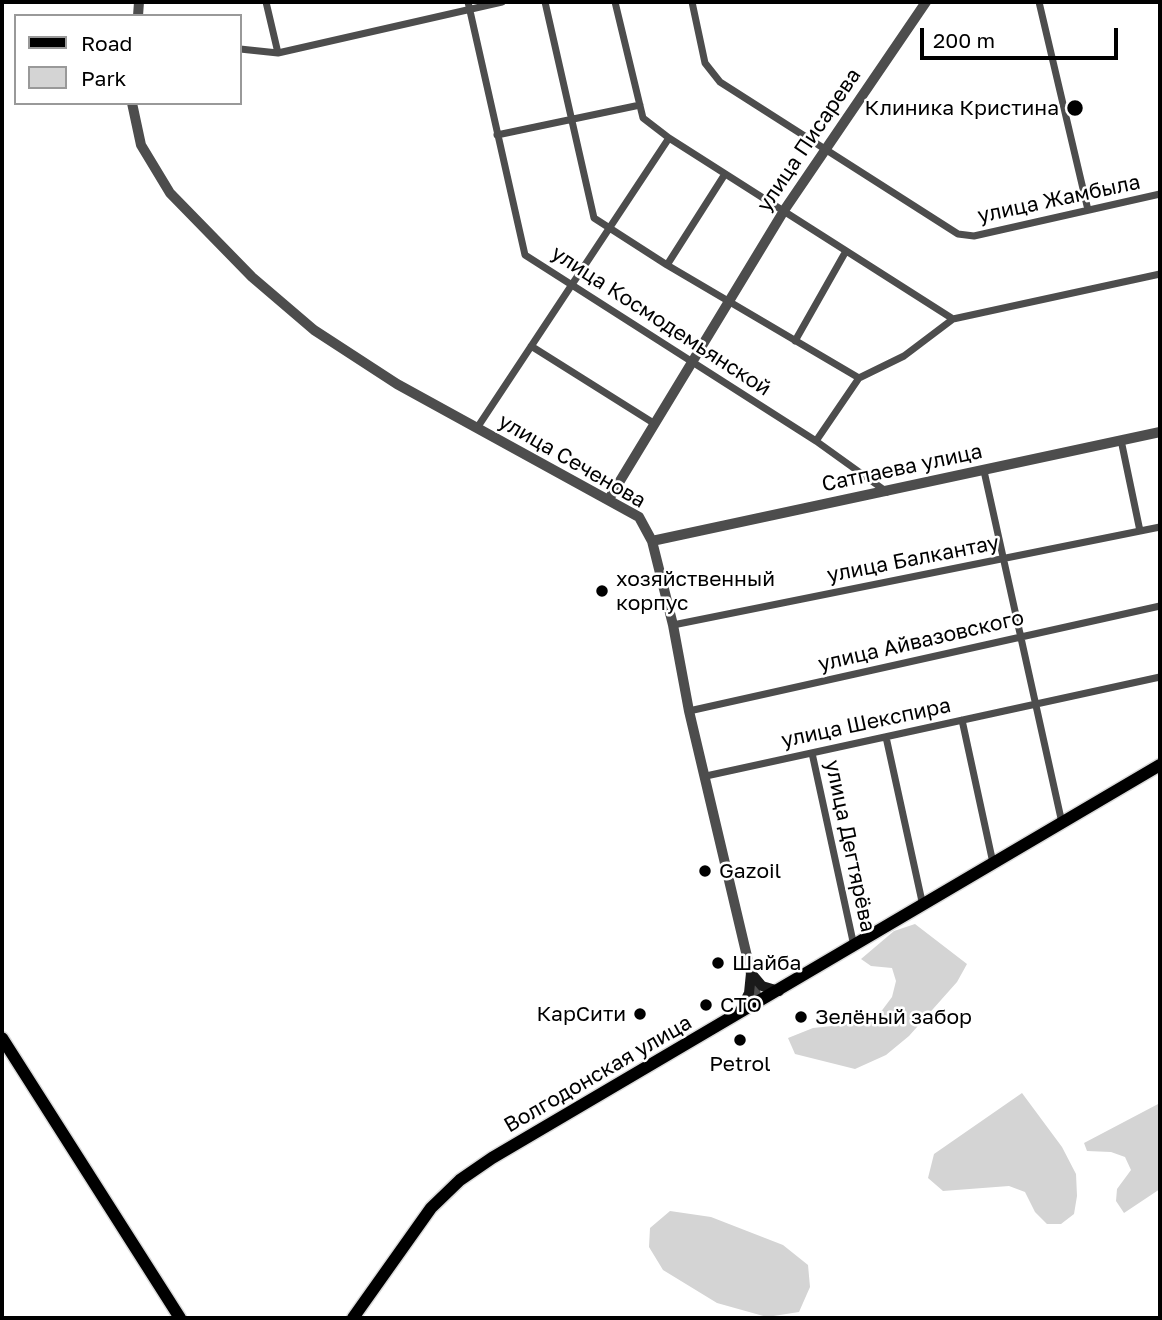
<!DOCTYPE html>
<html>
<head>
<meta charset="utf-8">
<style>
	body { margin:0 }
	#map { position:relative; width:1162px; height:1320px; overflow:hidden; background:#fff; font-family:"Golos Text",sans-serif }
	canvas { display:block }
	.frame { position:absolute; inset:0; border:4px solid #000; pointer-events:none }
	.legend { position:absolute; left:14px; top:14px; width:228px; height:91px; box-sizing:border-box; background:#fff; border:2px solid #999; margin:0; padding:9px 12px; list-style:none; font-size:21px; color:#000 }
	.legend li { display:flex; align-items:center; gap:14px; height:35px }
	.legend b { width:35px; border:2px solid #999 }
	.scale { position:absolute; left:920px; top:28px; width:198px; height:32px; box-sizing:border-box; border:4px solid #000; border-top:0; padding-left:9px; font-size:21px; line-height:24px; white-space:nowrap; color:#000; -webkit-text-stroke:5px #fff; paint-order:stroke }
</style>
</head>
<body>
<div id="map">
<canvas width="1162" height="1320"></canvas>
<div class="frame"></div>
<ul class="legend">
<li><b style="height:9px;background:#000"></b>Road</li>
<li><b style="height:19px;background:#d4d4d4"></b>Park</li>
</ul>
<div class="scale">200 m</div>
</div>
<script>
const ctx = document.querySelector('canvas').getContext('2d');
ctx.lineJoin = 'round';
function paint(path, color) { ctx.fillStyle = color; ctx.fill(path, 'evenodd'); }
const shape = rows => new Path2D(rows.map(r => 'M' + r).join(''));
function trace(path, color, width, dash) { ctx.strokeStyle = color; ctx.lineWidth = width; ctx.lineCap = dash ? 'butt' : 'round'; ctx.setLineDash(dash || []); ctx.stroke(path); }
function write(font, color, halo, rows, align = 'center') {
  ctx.font = font + ' "Golos Text",sans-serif'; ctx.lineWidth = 5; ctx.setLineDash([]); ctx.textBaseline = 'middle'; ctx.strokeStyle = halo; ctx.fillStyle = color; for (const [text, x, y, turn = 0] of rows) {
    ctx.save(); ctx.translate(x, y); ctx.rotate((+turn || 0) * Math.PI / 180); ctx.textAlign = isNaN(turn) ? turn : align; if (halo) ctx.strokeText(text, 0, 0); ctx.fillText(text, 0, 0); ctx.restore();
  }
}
const green = shape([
	[915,924,967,964,957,982,909,1036,886,1055,855,1069,795,1054,788,1038,813,1028,860,1023,877,1017,892,997,896,981,892,968,871,966,861,959,894,931],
	[1022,1093,1062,1147,1076,1174,1077,1196,1074,1214,1061,1224,1047,1224,1035,1212,1025,1192,1009,1186,943,1191,928,1178,934,1154],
	[1160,1103,1160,1189,1124,1213,1116,1201,1117,1189,1131,1170,1125,1157,1111,1152,1087,1151,1084,1143],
	[670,1211,711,1217,783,1245,808,1265,810,1287,799,1312,767,1317,717,1303,663,1270,649,1247,650,1228]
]);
const minor = shape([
	[266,2,278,53],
	[468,2,525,255,816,441,887,492],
	[545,2,594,218,667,265,859,378],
	[615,2,643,118,669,138,953,319,1160,274],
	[692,2,705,63,720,82,958,234,974,236,1160,194],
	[1039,2,1088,210],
	[240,49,278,53,502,2],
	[497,135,640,105],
	[667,265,725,174],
	[795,341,846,251],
	[531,346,655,424],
	[477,428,669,138],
	[1121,440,1140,531],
	[816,441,859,378,904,356,953,319],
	[984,471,1062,823],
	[673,625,1160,527],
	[689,711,1160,606],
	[962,720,993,863],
	[886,737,923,906],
	[812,753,854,946],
	[706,776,1160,677]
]);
const tertiary = shape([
	[138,16,139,2],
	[132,103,141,145,170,193,252,277,314,330,397,384,639,517,652,541,673,625,689,711,758,1003],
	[609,499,785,209,926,2],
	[652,541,1160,432]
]);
const secondary = shape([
	[751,973,762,986,779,991],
	[739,1013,749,993,751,973]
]);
const primary = shape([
	[2,1038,180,1318],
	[353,1318,431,1208,460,1180,492,1158,1160,765]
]);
const markers = [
	[1075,108,9,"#000"],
	[602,591,7,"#000"],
	[705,871,7,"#000"],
	[718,963,7,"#000"],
	[706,1005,7,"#000"],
	[640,1014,7,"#000"],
	[801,1017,7,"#000"],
	[740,1040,7,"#000"]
];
const poiNames = [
	["Клиника Кристина",1059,108,"right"],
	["хозяйственный",616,579],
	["корпус",616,603],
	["Gazoil",719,871],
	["Шайба",732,963],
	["СТО",720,1005],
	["КарСити",626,1014,"right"],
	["Зелёный забор",815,1017],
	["Petrol",740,1064,"center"]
];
const streetNames = [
	["улица Писарева",809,140,-56],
	["улица Жамбыла",1059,199,-12],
	["улица Космодемьянской",661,321,33],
	["улица Сеченова",572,461,30],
	["Сатпаева улица",902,468,-12],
	["улица Балкантау",913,559,-11],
	["улица Айвазовского",921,641,-13],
	["улица Шекспира",866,723,-12],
	["улица Дегтярёва",850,846,78],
	["Волгодонская улица",598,1074,-30]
];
paint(green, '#d4d4d4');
trace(primary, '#dbdbdb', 15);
trace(minor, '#4d4d4d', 7);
trace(tertiary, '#4d4d4d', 10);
trace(secondary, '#1a1a1a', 10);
trace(primary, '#000', 12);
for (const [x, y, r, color] of markers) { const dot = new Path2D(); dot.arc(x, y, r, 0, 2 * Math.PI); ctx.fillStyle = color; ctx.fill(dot); trace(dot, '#fff', 2.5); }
write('21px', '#000', '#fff', poiNames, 'left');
write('21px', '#000', '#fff', streetNames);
</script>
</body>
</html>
